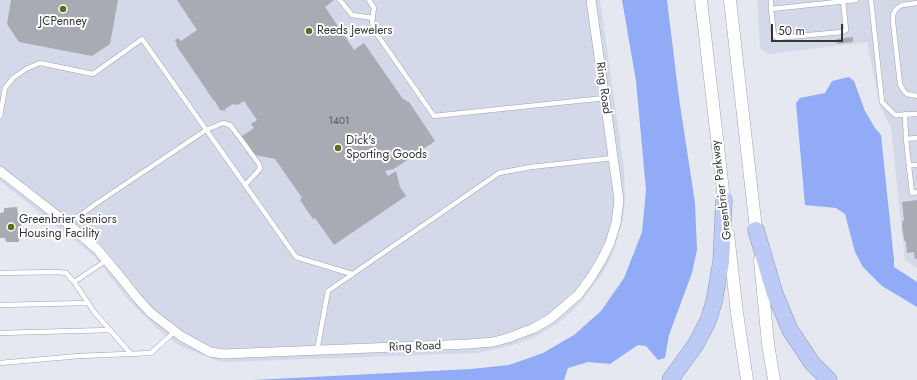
<!DOCTYPE html>
<html>
<head>
<meta charset="utf-8">
<style>
	body { margin:0 }
	#map { position:relative; width:917px; height:380px; overflow:hidden; background:#e5e8f1; font-family:Jost,sans-serif }
	canvas { display:block }
	.scale { position:absolute; left:771px; top:24px; width:72px; height:18px; box-sizing:border-box; border:2px solid #343539; border-top:0; padding-left:5px; font-size:12px; line-height:14px; white-space:nowrap; color:#343539; -webkit-text-stroke:3px #fff; paint-order:stroke }
</style>
</head>
<body>
<div id="map">
<canvas width="917" height="380"></canvas>
<div class="scale">50 m</div>
</div>
<script>
const ctx = document.querySelector('canvas').getContext('2d');
ctx.lineJoin = 'round';
function paint(path, color) { ctx.fillStyle = color; ctx.fill(path, 'evenodd'); }
const shape = rows => new Path2D(rows.map(r => 'M' + r).join(''));
function trace(path, color, width, dash) { ctx.strokeStyle = color; ctx.lineWidth = width; ctx.lineCap = dash ? 'butt' : 'round'; ctx.setLineDash(dash || []); ctx.stroke(path); }
function write(font, color, halo, rows, align = 'center') {
  ctx.font = font + ' Jost,sans-serif'; ctx.lineWidth = 4; ctx.setLineDash([]); ctx.textBaseline = 'middle'; ctx.strokeStyle = halo; ctx.fillStyle = color; for (const [text, x, y, turn = 0] of rows) {
    ctx.save(); ctx.translate(x, y); ctx.rotate((+turn || 0) * Math.PI / 180); ctx.textAlign = isNaN(turn) ? turn : align; if (halo) ctx.strokeText(text, 0, 0); ctx.fillText(text, 0, 0); ctx.restore();
  }
}
const built = shape([
	[0,0,600,0,624,169,625,201,623,220,612,255,603,273,579,304,560,322,535,337,510,346,478,353,226,362,215,360,180,346,163,334,130,302,94,256,0,181],
	[757,0,917,0,917,268,905,261,891,128,880,106,867,42,768,54,760,48]
]);
const water = shape([
	[622,0,667,0,679,98,695,203,697,250,692,273,669,335,665,358,658,360,646,346,638,345,610,364,588,362,568,368,564,380,253,380,471,369,509,365,543,353,574,335,601,311,624,278,642,232,646,190,636,81],
	[849,77,854,81,865,111,875,128,881,135,894,260,894,267,917,282,917,307,882,286,863,267,855,252,845,214,836,208,805,205,796,103,800,98,825,93,832,81]
]);
const building = shape([
	[11,0,118,0,110,44,92,56,19,42,7,24],
	[177,0,334,0,325,7,354,50,364,43,403,99,409,102,435,141,394,169,385,171,388,176,396,171,400,187,406,196,334,245,315,218,313,219,300,200,302,198,275,159,255,155,242,136,254,128,251,124,257,120,244,101,238,105,233,104,225,109,225,111,220,110,215,101,214,101,176,45,177,44,175,40,178,38,181,41,197,30],
	[853,37,853,42,837,44,836,39],
	[917,200,917,259,915,259,914,252,907,253,906,242,904,240,902,225,903,223,902,222,904,220,902,202],
	[17,207,19,222,21,222,22,231,20,231,19,242,6,242,5,238,0,238,0,213,4,212,4,208]
]);
const lane = shape([
	[340,0,352,15,373,18],
	[369,0,374,8,372,21,374,30,434,116,605,98],
	[771,0,771,9,856,0],
	[871,0,882,102,895,115,917,114],
	[917,3,902,5,896,9,893,15,893,22,900,84,903,90,907,94,917,96],
	[771,9,774,35,777,38,842,32,846,30,843,0],
	[905,114,906,139,917,138],
	[0,116,5,88,13,78,26,69,40,63,93,74,142,39,296,257,352,274],
	[906,139,912,193,917,192],
	[909,165,917,165],
	[68,224,100,201,206,130,223,123,230,125,234,130,259,164,260,169,245,185],
	[0,273,57,272,66,273,74,282,107,260],
	[74,282,95,313,131,354],
	[0,305,88,303],
	[0,333,110,330],
	[317,351,328,291,499,173,531,167,613,158],
	[0,363,79,356,151,353,174,332]
]);
const street = shape([
	[0,171,68,224,97,249,118,274,138,299,151,313,181,336,210,352,223,354,469,344,493,342,508,338,534,328,550,319,578,295,590,279,601,261,610,243,616,223,619,200,591,0]
]);
const secondary = shape([
	[701,0,725,208],
	[730,0,757,238],
	[728,234,737,313,747,380],
	[760,260,768,344,774,380]
]);
const highway = shape([
	[756,230,775,294,790,330,812,363,829,380],
	[670,380,696,344,708,321,714,302,721,262,724,200]
]);
const markers = [
	[63,9,4,"#5f6e19"],
	[309,31,4,"#5f6e19"],
	[338,148,4,"#5f6e19"],
	[11,227,4,"#5f6e19"]
];
const numberNames = [
	["1401",339,122]
];
const poiNames = [
	["JCPenney",63,22,"center"],
	["Reeds Jewelers",317,31],
	["Dick's",346,141],
	["Sporting Goods",346,155],
	["Greenbrier Seniors",19,220],
	["Housing Facility",19,234]
];
const streetNames = [
	["Ring Road",603,88,82],
	["Greenbrier Parkway",722,190,-97],
	["Ring Road",415,347,-2]
];
paint(built, '#d3d9e8');
paint(water, '#91abf6');
paint(building, '#a8abb3');
trace(lane, '#a0a3ab', 5.5);
trace(street, '#a0a3ab', 10);
trace(secondary, '#a0a3ab', 13);
trace(highway, '#8c96b4', 17);
trace(lane, '#fff', 4.5);
trace(street, '#fff', 9);
trace(secondary, '#fff', 12);
trace(highway, '#bbcbf6', 16);
for (const [x, y, r, color] of markers) { const dot = new Path2D(); dot.arc(x, y, r, 0, 2 * Math.PI); ctx.fillStyle = color; ctx.fill(dot); trace(dot, '#fff', 1.5); }
write('10px', '#515258', null, numberNames);
write('12px', '#343539', '#fff', poiNames, 'left');
write('12px', '#343539', '#fff', streetNames);
</script>
</body>
</html>
